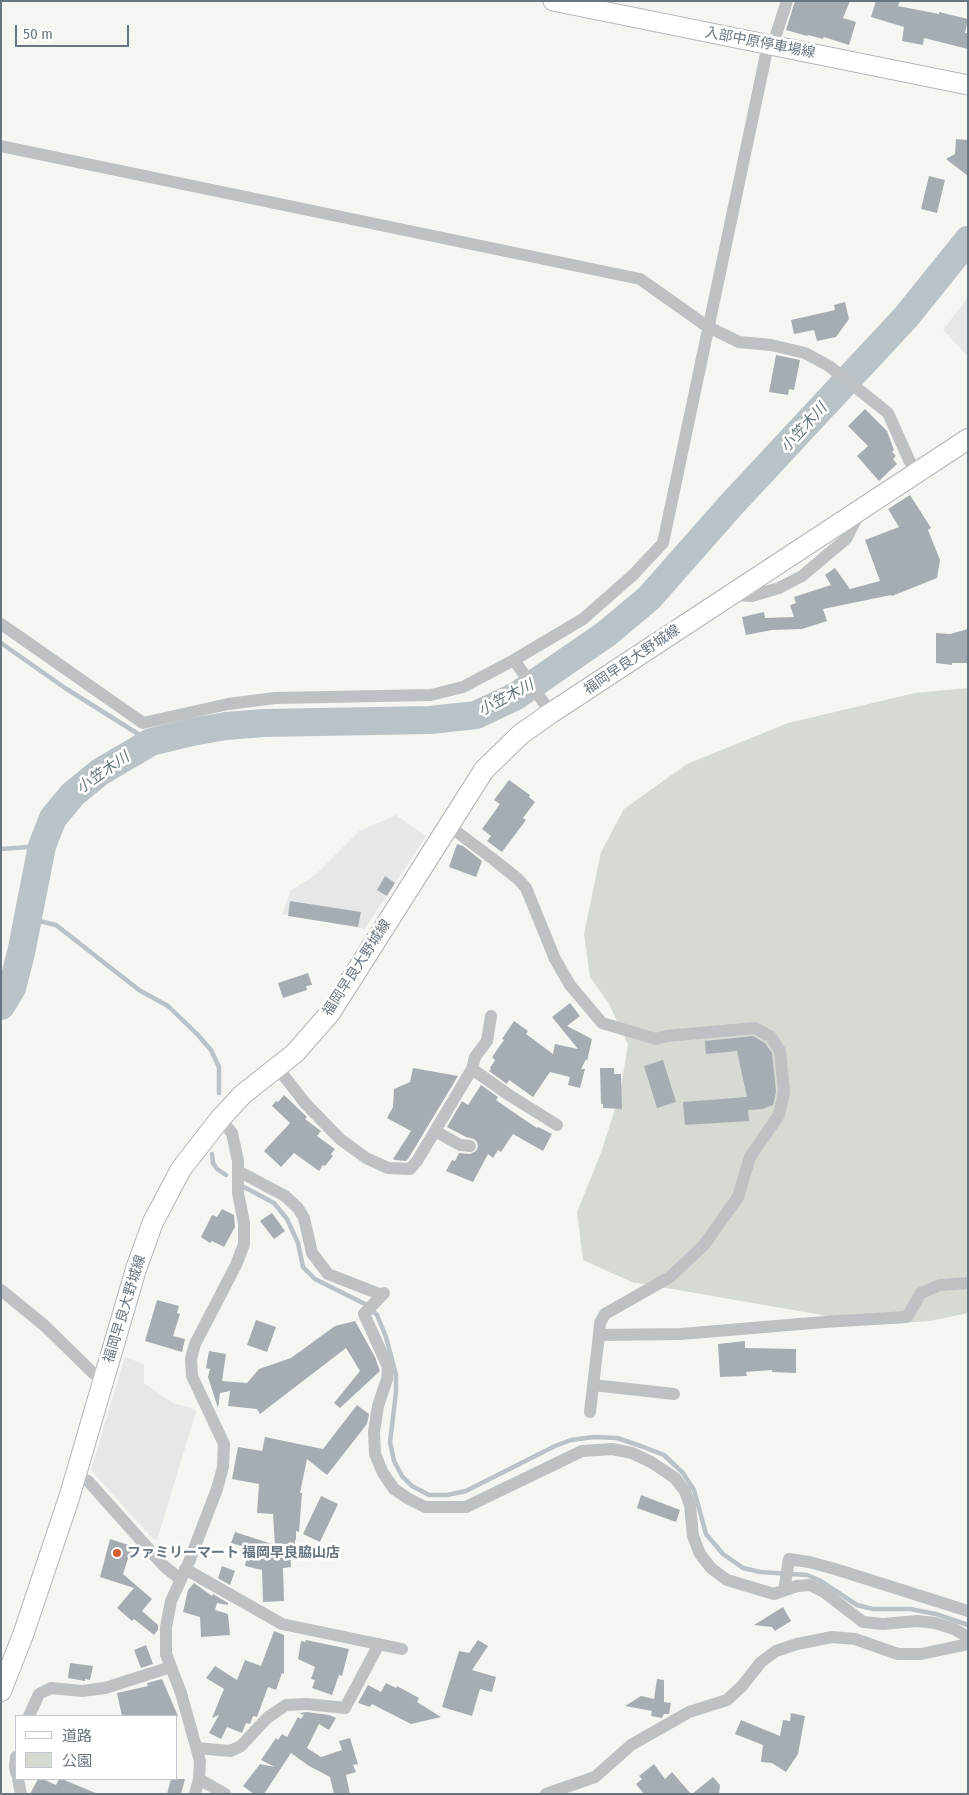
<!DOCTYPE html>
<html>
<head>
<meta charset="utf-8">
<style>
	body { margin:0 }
	#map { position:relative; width:969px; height:1795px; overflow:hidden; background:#f5f6f2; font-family:"Fira Sans Condensed","Noto Sans JP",sans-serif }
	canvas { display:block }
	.frame { position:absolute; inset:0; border:2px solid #677581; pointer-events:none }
	.legend { position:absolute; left:15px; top:1715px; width:162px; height:65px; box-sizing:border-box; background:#fff; border:1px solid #c2c8cd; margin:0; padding:6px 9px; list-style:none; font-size:15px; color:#677581 }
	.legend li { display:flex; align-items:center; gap:10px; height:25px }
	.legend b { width:25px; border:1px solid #c2c8cd }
	.scale { position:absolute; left:15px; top:25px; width:114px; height:22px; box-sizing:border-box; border:2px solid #677581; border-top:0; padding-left:6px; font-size:15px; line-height:18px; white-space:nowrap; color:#677581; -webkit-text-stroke:4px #fff; paint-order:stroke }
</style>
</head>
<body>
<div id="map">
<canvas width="969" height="1795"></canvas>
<div class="frame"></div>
<ul class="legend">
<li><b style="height:6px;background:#fff"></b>道路</li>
<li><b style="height:14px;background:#d5dad2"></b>公園</li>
</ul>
<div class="scale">50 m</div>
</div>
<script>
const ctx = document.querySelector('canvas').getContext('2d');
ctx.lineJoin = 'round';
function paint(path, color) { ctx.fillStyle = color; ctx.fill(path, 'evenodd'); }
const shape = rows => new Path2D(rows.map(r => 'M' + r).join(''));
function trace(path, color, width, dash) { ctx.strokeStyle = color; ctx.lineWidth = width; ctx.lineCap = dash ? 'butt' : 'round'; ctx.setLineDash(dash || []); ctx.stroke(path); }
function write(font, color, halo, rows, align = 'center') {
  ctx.font = font + ' "Fira Sans Condensed","Noto Sans JP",sans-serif'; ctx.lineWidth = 5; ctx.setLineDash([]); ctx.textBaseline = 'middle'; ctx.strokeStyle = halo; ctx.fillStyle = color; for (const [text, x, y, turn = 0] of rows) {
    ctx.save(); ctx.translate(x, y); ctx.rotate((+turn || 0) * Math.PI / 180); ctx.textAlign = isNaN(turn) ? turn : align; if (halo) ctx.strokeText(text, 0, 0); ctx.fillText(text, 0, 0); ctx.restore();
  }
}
const built = shape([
	[968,297,968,356,943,330],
	[396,815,426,836,365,929,282,914,291,890,314,876,359,831],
	[125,1357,144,1364,144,1383,173,1403,195,1409,196,1412,157,1540,153,1539,91,1470]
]);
const green = shape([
	[968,688,968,1313,930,1321,885,1324,856,1321,632,1282,583,1260,577,1212,602,1150,620,1093,628,1044,608,1002,590,977,584,934,601,852,624,809,687,764,788,723,915,693]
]);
const stream = shape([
	[1,643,65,688,151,742],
	[1,849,42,846],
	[27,918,56,925,139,990,168,1006,197,1034,211,1050,219,1067,219,1093],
	[212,1154,213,1163,217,1169,226,1175],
	[242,1186,274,1203,287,1219,298,1243,303,1267,315,1279,365,1304,377,1315,386,1337,396,1375,396,1392,390,1442,394,1461,402,1476,412,1486,429,1495,447,1495,466,1491,555,1446,571,1440,594,1437,617,1438,641,1446,664,1455,683,1473,694,1490,706,1534,723,1554,743,1568,760,1572,807,1575,819,1580,857,1605,873,1609,910,1609,936,1614,968,1625]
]);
const river = shape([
	[1,1006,12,988,21,953,42,846,53,818,73,794,100,772,151,742,192,732,226,726,264,723,430,720,476,715,516,696,606,634,649,598,731,505,906,317,968,240]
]);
const building = shape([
	[795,1,850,1,843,18,856,22,849,45,824,37,823,39,808,35,807,36,786,30],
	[876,1,900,1,898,6,939,14,939,12,968,19,965,33,968,33,968,49,924,38,923,45,902,41,904,27,871,17],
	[956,139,968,140,968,176,946,159,955,154],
	[929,176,945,180,937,213,921,209],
	[845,302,849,319,836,337,817,341,814,330,794,334,791,320,835,310,834,305],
	[776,355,800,360,794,390,789,389,788,395,769,392],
	[865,409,887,431,894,450,892,452,896,456,893,459,897,464,879,481,857,456,868,446,848,426],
	[910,495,931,528,928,530,940,560,937,578,892,596,891,595,823,609,827,621,802,629,772,630,746,635,742,617,764,612,765,618,794,617,790,605,796,603,794,597,831,585,825,575,835,568,850,589,880,581,865,540,899,527,888,509],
	[968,629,968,663,952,663,952,665,936,663,936,633,950,634],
	[509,780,530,795,529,797,535,802,523,818,526,820,502,852,487,841,491,836,482,829,500,804,494,800],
	[457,844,463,846,482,861,476,877,449,867],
	[385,876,395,883,387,896,377,890],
	[290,901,361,912,358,927,288,916],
	[308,973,312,985,306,986,307,990,283,998,278,983],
	[570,1003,580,1016,567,1026,592,1039,587,1061,586,1059,581,1069,585,1069,580,1088,568,1085,570,1077,550,1072,533,1097,509,1080,507,1084,489,1071,491,1069,490,1068,495,1060,492,1057,504,1040,502,1039,514,1021,528,1031,526,1034,553,1054,555,1044,578,1049,552,1017],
	[753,1036,765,1043,772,1053,776,1092,773,1105,762,1109,748,1110,749,1121,685,1125,683,1102,747,1097,737,1051,706,1054,705,1041],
	[663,1060,676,1102,657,1108,644,1066],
	[413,1068,458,1076,408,1159,406,1161,395,1160,393,1159,411,1131,387,1118,393,1107,394,1089,410,1082],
	[600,1068,614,1068,614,1074,621,1074,622,1109,603,1108,603,1104,601,1104],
	[481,1085,498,1097,496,1100,519,1116,537,1128,538,1127,552,1134,543,1151,513,1134,501,1152,498,1150,493,1158,488,1154,473,1182,446,1171,452,1160,455,1161,459,1153,470,1154,476,1151,478,1146,477,1142,474,1139,466,1137,447,1127,462,1101,468,1105],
	[284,1095,307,1117,305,1119,321,1131,317,1136,335,1149,331,1154,333,1156,325,1166,323,1165,319,1171,294,1153,281,1167,264,1151,290,1123,272,1106,276,1101,278,1102],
	[222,1209,234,1215,235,1227,224,1247,212,1241,210,1243,201,1237,212,1215,217,1217],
	[272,1213,285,1231,274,1239,260,1221],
	[157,1300,179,1306,177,1313,180,1314,173,1336,185,1339,182,1352,145,1341],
	[256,1320,276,1327,267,1352,247,1345],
	[355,1321,375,1357,380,1371,340,1408,334,1403,360,1371,346,1348,260,1414,257,1409,228,1406,230,1391,220,1393,218,1408,208,1377,210,1369,206,1368,209,1351,226,1354,222,1381,247,1383,259,1369,291,1358,335,1326],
	[745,1341,745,1348,796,1349,796,1373,772,1372,772,1370,746,1372,747,1376,720,1377,718,1344],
	[357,1405,369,1414,367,1424,327,1475,307,1459,300,1493,302,1493,299,1532,296,1531,296,1540,295,1540,295,1551,290,1551,291,1567,283,1568,284,1601,263,1602,262,1570,245,1566,248,1548,231,1543,235,1532,275,1545,273,1514,257,1513,259,1484,232,1479,238,1447,262,1451,265,1437,323,1449],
	[641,1495,680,1510,676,1522,637,1508],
	[321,1496,338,1504,320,1542,303,1534],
	[110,1539,132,1546,123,1574,152,1599,142,1611,158,1625,158,1630,154,1635,134,1619,132,1621,117,1608,134,1588,100,1577],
	[222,1566,235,1571,230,1585,218,1578],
	[194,1583,212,1596,213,1594,228,1603,228,1605,217,1603,215,1610,228,1614,230,1635,201,1637,200,1617,183,1612,188,1590],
	[783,1607,791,1621,775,1631,772,1627,754,1625],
	[274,1631,284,1635,284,1674,282,1673,276,1690,268,1687,257,1717,253,1716,250,1724,246,1723,242,1733,227,1727,221,1739,209,1733,219,1715,212,1718,224,1689,206,1678,215,1666,237,1680,245,1660,261,1666],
	[306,1640,349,1649,342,1676,339,1675,332,1695,312,1688,315,1680,311,1679,315,1667,298,1659,301,1641,305,1642],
	[478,1640,488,1646,472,1670,496,1677,492,1692,480,1689,472,1716,442,1707,459,1651,469,1653],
	[146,1645,153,1664,141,1668,134,1650],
	[70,1663,93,1666,90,1680,85,1679,85,1681,68,1678],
	[162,1679,178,1716,122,1716,117,1693,148,1686,147,1683],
	[657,1679,664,1680,664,1702,671,1703,669,1714,664,1714,662,1718,651,1716,652,1711,625,1706,641,1696,654,1699],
	[386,1683,396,1688,397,1686,419,1698,417,1702,441,1717,411,1724,372,1704,370,1707,358,1703,368,1685,381,1692],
	[307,1712,329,1715,336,1718,329,1730,319,1724,307,1748,321,1757,342,1750,339,1741,350,1738,358,1764,353,1765,356,1772,346,1775,350,1794,334,1794,330,1777,309,1766,291,1753,264,1794,254,1794,243,1786,260,1764,275,1767,261,1760,276,1738,278,1740,282,1734,287,1737,298,1717,301,1719,304,1715,299,1713],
	[791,1713,805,1716,798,1754,786,1772,772,1763,761,1762,763,1745,735,1734,741,1720,780,1736,783,1720,790,1721],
	[654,1764,665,1779,672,1772,691,1794,644,1794,636,1784,642,1779,639,1776],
	[713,1777,720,1785,719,1794,692,1794],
	[38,1779,43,1779,56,1785,59,1779,62,1779,98,1794,30,1794],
	[171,1779,185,1779,181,1794,167,1794]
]);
const minor = shape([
	[1,146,640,279,708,327,739,342,771,345,805,353,829,366,888,413,909,460,917,472],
	[731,595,752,596,779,588,802,576,846,539,860,512],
	[1,624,143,723,228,704,275,698,431,695,463,687,514,660,583,619,633,575,663,543,768,45,775,38,787,1],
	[514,660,551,713],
	[449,826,493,859,518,879,526,888,555,959,570,985,602,1023,656,1039,666,1036,755,1028,771,1037,780,1051,784,1092,779,1115,750,1157,738,1197,704,1245,670,1277,605,1314,600,1323,599,1335,681,1334,824,1322,907,1317,921,1293,940,1285,968,1283],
	[277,1067,305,1103,340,1139,366,1158,388,1168,410,1169,417,1161,472,1069,509,1095,557,1125],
	[472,1069,475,1057,487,1041,491,1016],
	[435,1131,460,1145,470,1146],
	[238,1171,285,1196,298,1208,304,1218,312,1253,328,1274,382,1295],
	[1,1290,45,1326,93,1373,105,1376],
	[384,1293,364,1314,388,1367,387,1379,378,1406,374,1432,375,1454,383,1473,394,1489,409,1499,425,1507,466,1507,582,1451,612,1449,632,1453,651,1462,675,1478,685,1491,690,1505,693,1536,700,1554,711,1568,727,1580,774,1594,797,1586,810,1585,824,1592,863,1622,883,1624,917,1621,935,1623,954,1629,968,1637],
	[593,1385,674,1394],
	[590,1412,599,1335],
	[76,1476,88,1481,164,1566,180,1579],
	[185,1569,282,1624,402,1649],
	[784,1591,789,1559,809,1562,835,1569,968,1611],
	[29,1716,39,1694,51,1688,82,1691,105,1688,171,1667],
	[197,1748,230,1751,241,1746,267,1718,286,1705,307,1704,345,1708,379,1644],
	[16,1757,15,1766,16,1773],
	[18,1779,21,1794],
	[199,1779,225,1794],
	[195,1794,199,1779,200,1761,181,1693,166,1654,166,1627,171,1601,189,1562,217,1489,223,1467,224,1444,192,1376,191,1359,195,1344,236,1265,244,1244,244,1223,238,1193,238,1161,232,1133,220,1119],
	[546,1794,595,1777,631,1745,689,1712,727,1700,742,1686,761,1662,776,1651,797,1644,832,1637,855,1639,898,1654,921,1654,968,1644]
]);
const secondary = shape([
	[553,1,968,85]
]);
const primary = shape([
	[1,1691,23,1635,69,1498,136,1269,153,1222,181,1169,220,1119,242,1095,295,1053,330,1013,484,770,521,734,551,713,968,439]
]);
const markers = [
	[117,1553,5,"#d65b32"]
];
const streetNames = [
	["入部中原停車場線",760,43,11],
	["福岡早良大野城線",632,660,-34],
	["福岡早良大野城線",357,968,-57],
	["福岡早良大野城線",125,1309,-73]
];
const poiNames = [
	["ファミリーマート 福岡早良脇山店",127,1553]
];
const waterNames = [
	["小笠木川",804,428,-48],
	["小笠木川",506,698,-28],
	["小笠木川",103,773,-35]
];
paint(built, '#e6e7e6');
paint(green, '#d5dad2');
trace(stream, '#b8c2c7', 4.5);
trace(river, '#b8c2c7', 28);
paint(building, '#a6adb2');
trace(secondary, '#b2b6ba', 21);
trace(primary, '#b0b5b8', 22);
trace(minor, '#bdc1c4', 12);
trace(secondary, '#fff', 19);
trace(primary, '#fff', 20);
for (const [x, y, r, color] of markers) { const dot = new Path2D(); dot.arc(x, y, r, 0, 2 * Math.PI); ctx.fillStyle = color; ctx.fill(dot); trace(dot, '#fff', 2); }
write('14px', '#677581', '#fff', streetNames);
write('bold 14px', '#677581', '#fff', poiNames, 'left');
write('italic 15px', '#63767e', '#fff', waterNames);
</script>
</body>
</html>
